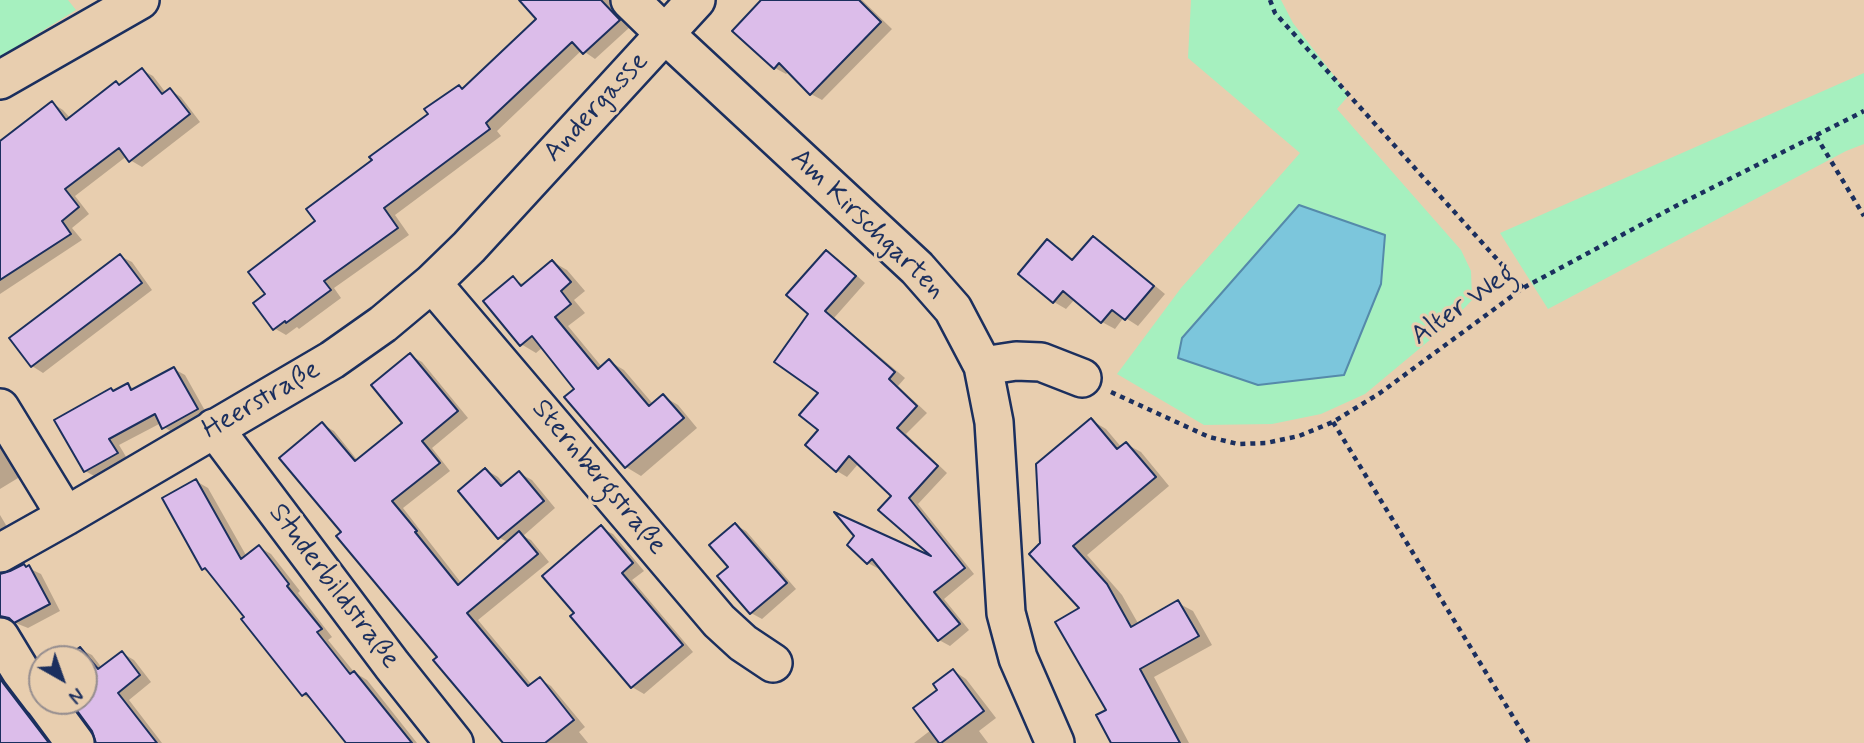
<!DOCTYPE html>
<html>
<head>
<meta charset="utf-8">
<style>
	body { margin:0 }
	#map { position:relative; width:1864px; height:743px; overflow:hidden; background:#e8ceaf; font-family:Mynerve,sans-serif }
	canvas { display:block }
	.north { position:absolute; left:28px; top:645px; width:70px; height:70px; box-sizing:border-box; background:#e8ceaf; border:2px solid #968e8f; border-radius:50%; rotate:140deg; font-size:19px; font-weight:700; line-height:28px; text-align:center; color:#1b2f5e }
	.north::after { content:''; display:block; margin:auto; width:24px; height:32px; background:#1b2f5e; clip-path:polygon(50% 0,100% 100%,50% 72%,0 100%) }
</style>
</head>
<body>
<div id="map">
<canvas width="1864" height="743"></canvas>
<div class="north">N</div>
</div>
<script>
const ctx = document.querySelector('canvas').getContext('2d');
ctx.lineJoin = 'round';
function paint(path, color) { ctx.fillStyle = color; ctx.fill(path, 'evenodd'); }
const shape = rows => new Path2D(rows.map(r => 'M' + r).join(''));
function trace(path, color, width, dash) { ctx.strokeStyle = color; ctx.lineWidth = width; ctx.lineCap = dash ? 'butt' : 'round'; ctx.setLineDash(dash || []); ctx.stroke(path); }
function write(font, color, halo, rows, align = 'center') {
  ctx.font = font + ' Mynerve,sans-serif'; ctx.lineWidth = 6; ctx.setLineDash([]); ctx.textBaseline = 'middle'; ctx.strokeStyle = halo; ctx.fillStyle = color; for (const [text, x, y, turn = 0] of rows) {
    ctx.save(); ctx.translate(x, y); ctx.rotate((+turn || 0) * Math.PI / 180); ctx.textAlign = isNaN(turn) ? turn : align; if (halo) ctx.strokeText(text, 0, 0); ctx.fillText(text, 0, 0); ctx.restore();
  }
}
const green = shape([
	[0,0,68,0,76,10,0,57],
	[1191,0,1281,0,1293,23,1349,95,1337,109,1461,250,1471,271,1472,300,1449,324,1365,394,1321,414,1272,424,1204,425,1117,374,1181,288,1300,153,1188,58],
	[1864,73,1864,144,1846,151,1548,309,1500,233]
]);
const water = shape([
	[1299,205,1385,235,1381,284,1344,375,1258,385,1178,358,1182,338,1299,205]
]);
const shadow = shape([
	[522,0,622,0,622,18,630,27,595,59,582,50,497,131,501,136,395,215,409,235,334,288,341,298,299,329,297,327,286,335,274,328,267,295,318,222,463,90,539,19],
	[763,0,862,0,892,29,822,100,811,94,789,71,786,74,775,68],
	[142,70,153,76,166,93,170,90,181,97,200,122,142,167,130,160,127,156,75,196,89,214,72,228,82,240,0,294,0,148,52,103,63,110,71,119,117,83,121,86],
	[1093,238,1106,245,1165,294,1138,326,1124,317,1115,329,1102,322,1075,299,1066,309,1054,302,1047,241,1060,248,1074,260],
	[826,252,837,258,865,283,834,318,905,378,898,386,927,413,906,434,947,473,918,504,974,574,944,599,969,630,950,646,939,640,881,567,879,569,868,563,849,545,939,560,894,496,859,463,847,477,837,471,820,430,820,393,810,314],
	[120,256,132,262,152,290,43,373,32,366],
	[553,262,567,270,585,291,574,300,585,313,568,326,602,367,609,361,624,370,653,404,663,396,678,405,697,428,641,476,626,467,577,389,543,347,536,353,521,344,513,279,525,285],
	[410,355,422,362,468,418,432,448,450,471,403,508,462,584,509,543,500,538,486,470,498,477,505,485,519,473,532,480,555,508,523,536,531,540,549,562,478,620,532,685,540,679,551,686,585,727,579,732,588,743,505,743,343,533,322,424,334,431,358,461,404,423],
	[174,369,185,375,208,416,175,434,164,427,161,423,119,445,128,460,96,477,85,471,114,392,128,385,136,390],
	[1091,420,1106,429,1122,448,1126,444,1141,452,1169,486,1087,555,1122,595,1139,625,1178,603,1193,611,1212,645,1154,677,1189,743,1113,743,1108,711,1082,609,1042,544],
	[0,438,23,475,0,489],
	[196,481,208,488,247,557,259,547,271,554,300,591,298,593,332,637,328,640,354,672,367,680,417,743,348,743,316,702,303,695,247,617,213,575,203,569],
	[0,515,12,535,0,543],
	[735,525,746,531,796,589,762,619,751,613,730,567],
	[601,528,613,534,644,571,632,580,693,652,644,694,632,687,572,617,576,613],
	[24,566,41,574,60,611,28,628,13,622,0,626,0,575],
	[80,649,92,655,102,668,122,653,134,660,151,682,129,700,162,743,97,743,93,730,72,701,84,701,84,659,67,659],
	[0,667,54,743,0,743],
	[954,671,966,679,996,718,979,731,988,743,914,743,931,730]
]);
const building = shape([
	[519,0,601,0,620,20,583,54,572,42,486,123,490,129,384,208,398,228,324,281,331,290,286,323,285,321,273,330,253,303,265,294,248,272,315,221,306,209,372,160,369,157,428,114,424,109,459,85,462,89,536,19,519,0],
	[761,0,859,0,881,22,810,95,779,63,774,69,732,31,761,0],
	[142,68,162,94,170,88,190,114,129,162,119,148,65,189,79,207,62,221,71,234,0,280,0,141,52,101,66,120,116,81,119,85,142,68],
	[1093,236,1154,286,1125,320,1112,310,1101,323,1063,291,1053,303,1018,274,1047,239,1072,260,1093,236],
	[826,250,856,276,825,311,895,372,889,379,917,406,897,428,938,466,909,498,965,568,934,592,960,624,938,641,872,559,867,564,847,545,854,536,834,512,931,556,878,510,891,496,849,456,836,472,805,445,818,430,799,415,818,393,774,362,808,314,786,295,826,250],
	[120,254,142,283,31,367,9,338,120,254],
	[552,260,571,282,561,291,571,304,555,317,598,369,609,359,649,406,663,394,684,418,625,468,564,397,574,389,532,336,520,346,483,301,513,276,521,286,552,260],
	[410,353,458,411,422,441,440,463,392,501,417,531,415,532,458,585,519,531,538,554,467,613,528,686,540,677,574,720,545,743,503,743,433,660,437,657,336,536,341,532,279,458,322,422,355,461,402,423,371,385,410,353],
	[174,367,198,409,162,429,155,414,109,439,118,453,84,472,54,420,111,388,113,391,128,383,131,390,174,367],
	[1091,418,1117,449,1126,442,1156,477,1073,546,1107,584,1131,627,1178,600,1199,636,1140,669,1180,743,1111,743,1096,715,1106,710,1055,622,1079,608,1029,554,1040,543,1036,464,1091,418],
	[485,468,501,486,519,471,544,501,498,539,458,491,485,468],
	[196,479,241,559,259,545,289,584,287,586,322,629,317,632,350,674,354,671,412,743,346,743,306,693,302,696,241,619,244,617,205,568,202,570,162,498,196,479],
	[735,523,787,583,750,614,717,576,728,567,709,545,735,523],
	[601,525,633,563,622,573,683,645,631,688,570,616,574,613,542,576,601,525],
	[24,564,26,567,29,565,50,604,14,623,9,618,0,616,0,574,10,571,24,564],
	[80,647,98,669,122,651,140,675,118,693,157,743,96,743,92,731,70,701,84,701,84,659,64,659,80,647],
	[953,669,984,711,941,743,939,743,913,708,937,690,933,684,953,669],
	[0,678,3,683,49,743,0,743,0,678]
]);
const path = shape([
	[1270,0,1275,13,1523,288],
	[1816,136,1864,216],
	[1111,392,1209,437,1238,444,1266,443,1299,436,1333,422,1380,393,1523,288,1674,207,1864,111],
	[1333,422,1529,743]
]);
const minor = shape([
	[630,0,665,34,917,268,953,309,983,366,994,422,1006,613,1018,658,1055,743],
	[0,80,140,0],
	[432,283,719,621,743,643,773,663],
	[983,366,1016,361,1041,362,1082,378],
	[0,408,66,516],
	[214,428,392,665,454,743],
	[0,553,66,516,332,360,383,324,432,283,469,247,696,0],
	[0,637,20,670,42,699],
	[44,701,75,743]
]);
const streetNames = [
	["Andergasse",597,108,-47],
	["Am Kirschgarten",867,225,44],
	["Alter Weg",1464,306,-35],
	["Heerstraße",262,401,-30],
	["Sternbergstraße",598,478,50],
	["Studerbildstraße",333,587,53]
];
paint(green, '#a6f0bf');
paint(water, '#7cc6dc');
trace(water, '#558aaa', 2);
paint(shadow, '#0003');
paint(building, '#dcbdea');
trace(building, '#1b2f5e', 2);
trace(minor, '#1b2f5e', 42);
trace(path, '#1b2f5e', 4.5, [5, 5]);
trace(minor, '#e8ceaf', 37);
write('28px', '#1b2f5e', '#e8ceaf', streetNames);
</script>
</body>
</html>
